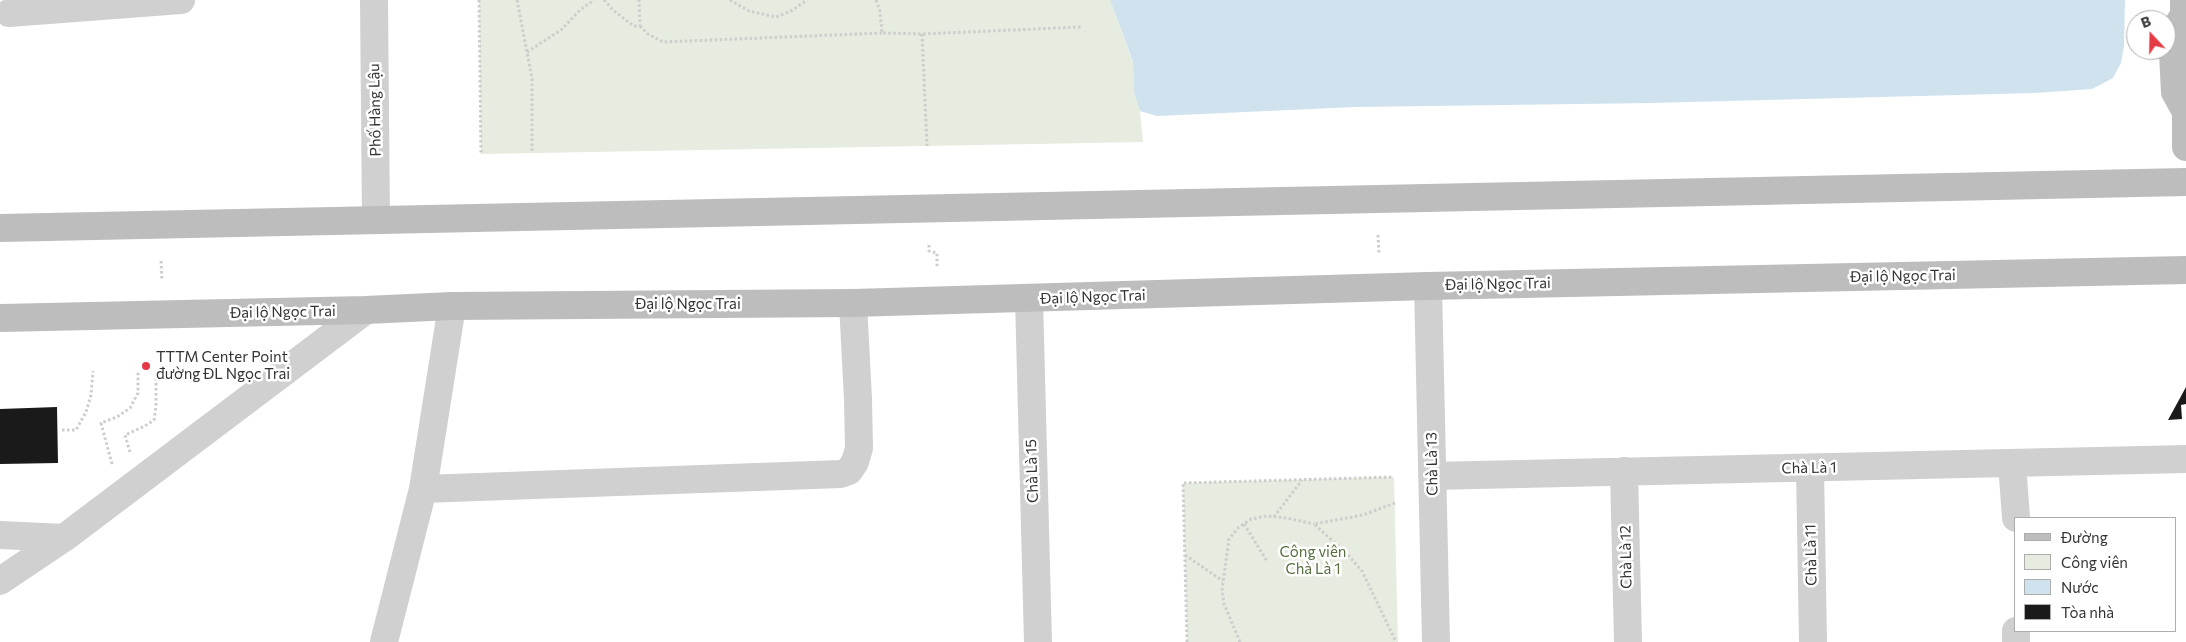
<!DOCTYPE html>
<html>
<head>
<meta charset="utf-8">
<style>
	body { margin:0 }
	#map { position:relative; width:2186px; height:642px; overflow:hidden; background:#fff; font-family:Commissioner,sans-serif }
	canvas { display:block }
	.legend { position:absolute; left:2014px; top:517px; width:162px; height:115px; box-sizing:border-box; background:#fff; border:1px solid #adadad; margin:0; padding:6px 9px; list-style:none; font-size:15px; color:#333 }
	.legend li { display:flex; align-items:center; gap:10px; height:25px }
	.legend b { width:25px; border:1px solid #adadad }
	.north { position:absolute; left:2126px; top:10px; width:50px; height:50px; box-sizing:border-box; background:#fff; border:1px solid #adadad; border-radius:50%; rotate:339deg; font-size:14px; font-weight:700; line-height:20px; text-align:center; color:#333 }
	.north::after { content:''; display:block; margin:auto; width:18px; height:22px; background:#e63946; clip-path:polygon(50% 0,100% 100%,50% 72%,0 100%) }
</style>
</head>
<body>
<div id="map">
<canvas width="2186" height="642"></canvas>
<ul class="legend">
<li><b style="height:6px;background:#bdbdbd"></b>Đường</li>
<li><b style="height:14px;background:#e6ecdf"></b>Công viên</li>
<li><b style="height:14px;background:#cfe2ee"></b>Nước</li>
<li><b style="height:14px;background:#1a1a1a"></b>Tòa nhà</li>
</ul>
<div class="north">B</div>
</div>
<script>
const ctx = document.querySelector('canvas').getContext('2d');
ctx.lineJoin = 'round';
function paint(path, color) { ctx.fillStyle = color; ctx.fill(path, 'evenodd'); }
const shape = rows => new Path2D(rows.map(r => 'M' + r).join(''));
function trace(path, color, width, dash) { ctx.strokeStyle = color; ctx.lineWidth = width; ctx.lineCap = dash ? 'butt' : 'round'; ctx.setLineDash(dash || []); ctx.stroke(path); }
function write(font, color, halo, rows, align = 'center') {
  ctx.font = font + ' Commissioner,sans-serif'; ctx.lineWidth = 5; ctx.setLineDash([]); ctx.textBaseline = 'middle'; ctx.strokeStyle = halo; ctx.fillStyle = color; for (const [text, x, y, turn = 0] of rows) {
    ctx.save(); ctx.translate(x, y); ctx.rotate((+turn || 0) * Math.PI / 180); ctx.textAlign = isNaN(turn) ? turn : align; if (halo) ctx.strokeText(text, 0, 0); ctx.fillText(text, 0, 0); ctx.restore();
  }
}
const green = shape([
	[479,0,1110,0,1133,63,1134,93,1140,111,1143,142,481,154],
	[1394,477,1398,642,1187,642,1183,483]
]);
const water = shape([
	[1110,0,2125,0,2124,46,2121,63,2113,78,2092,89,2035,93,1651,103,1355,107,1157,116,1140,111,1134,93,1133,62]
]);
const building = shape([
	[2186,387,2186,404,2181,405,2182,419,2168,420],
	[57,407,58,463,0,464,0,409]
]);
const path = shape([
	[479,0,481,154],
	[517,0,532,78,532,153],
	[604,0,614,11,634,26,640,26,639,0],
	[730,0,749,11,776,17,791,11,807,0],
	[876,0,880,11,882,33,922,34,1081,27],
	[640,26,648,34,663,42,882,33],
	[922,34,927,146],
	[527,52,561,30,580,10,594,0],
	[1378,235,1379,254],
	[929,245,929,251,937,253,937,267],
	[161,261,162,281],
	[62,430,76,430,86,412,91,395,93,371],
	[130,452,125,435,145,426,154,420,156,406,156,370],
	[112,464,101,423,117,417,130,408,138,393,138,371],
	[1395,503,1363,515,1314,524,1347,554,1362,571,1396,642],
	[1274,517,1302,480],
	[1244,524,1267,561],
	[1185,555,1223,581],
	[1187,642,1183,483,1394,477],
	[1240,642,1224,604,1222,590,1229,539,1238,528,1251,519,1267,516,1287,518,1314,524]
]);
const street = shape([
	[374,0,376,220],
	[9,13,181,0],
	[1428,286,1436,642],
	[1029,299,1038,642],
	[2012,463,2016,518],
	[1810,468,1813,642],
	[1624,471,1628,642],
	[1432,476,2186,459],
	[423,489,841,474,849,471,855,462,859,448,858,399,853,303],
	[0,535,64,538],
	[0,581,64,538,366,310],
	[384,642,423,489,452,306],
	[2016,642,2016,631]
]);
const secondary = shape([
	[2184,0,2184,15,2172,34,2175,92,2186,112],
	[2186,111,2186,147],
	[0,228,2186,182],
	[0,318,366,310,452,306,853,303,1428,286,2186,270]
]);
const markers = [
	[146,366,5,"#e63946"]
];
const streetNames = [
	["Phố Hàng Lậu",375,110,-91],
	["Đại lộ Ngọc Trai",1903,276,-1],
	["Đại lộ Ngọc Trai",1498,284,-1],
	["Đại lộ Ngọc Trai",1093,297,-2],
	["Đại lộ Ngọc Trai",688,304],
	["Đại lộ Ngọc Trai",283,312,-1],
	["Chà Là 13",1432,464,-91],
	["Chà Là 1",1809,468,-1],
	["Chà Là 15",1032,471,-92],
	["Chà Là 11",1811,555,-91],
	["Chà Là 12",1626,557,-91]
];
const poiNames = [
	["TTTM Center Point",156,357],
	["đường ĐL Ngọc Trai",156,374]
];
const parkNames = [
	["Công viên",1313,552],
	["Chà Là 1",1313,569]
];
paint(green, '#e6ecdf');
paint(water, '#cfe2ee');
paint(building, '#1a1a1a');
trace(path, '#cdcdcd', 3, [2.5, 2.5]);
trace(street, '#d0d0d0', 28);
trace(secondary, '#bdbdbd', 28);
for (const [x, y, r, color] of markers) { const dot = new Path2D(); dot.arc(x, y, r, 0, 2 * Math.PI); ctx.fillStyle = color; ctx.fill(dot); trace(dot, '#fff', 2); }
write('15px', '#333', '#fff', streetNames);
write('15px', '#333', '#fff', poiNames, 'left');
write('15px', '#56703f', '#fff', parkNames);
</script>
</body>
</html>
